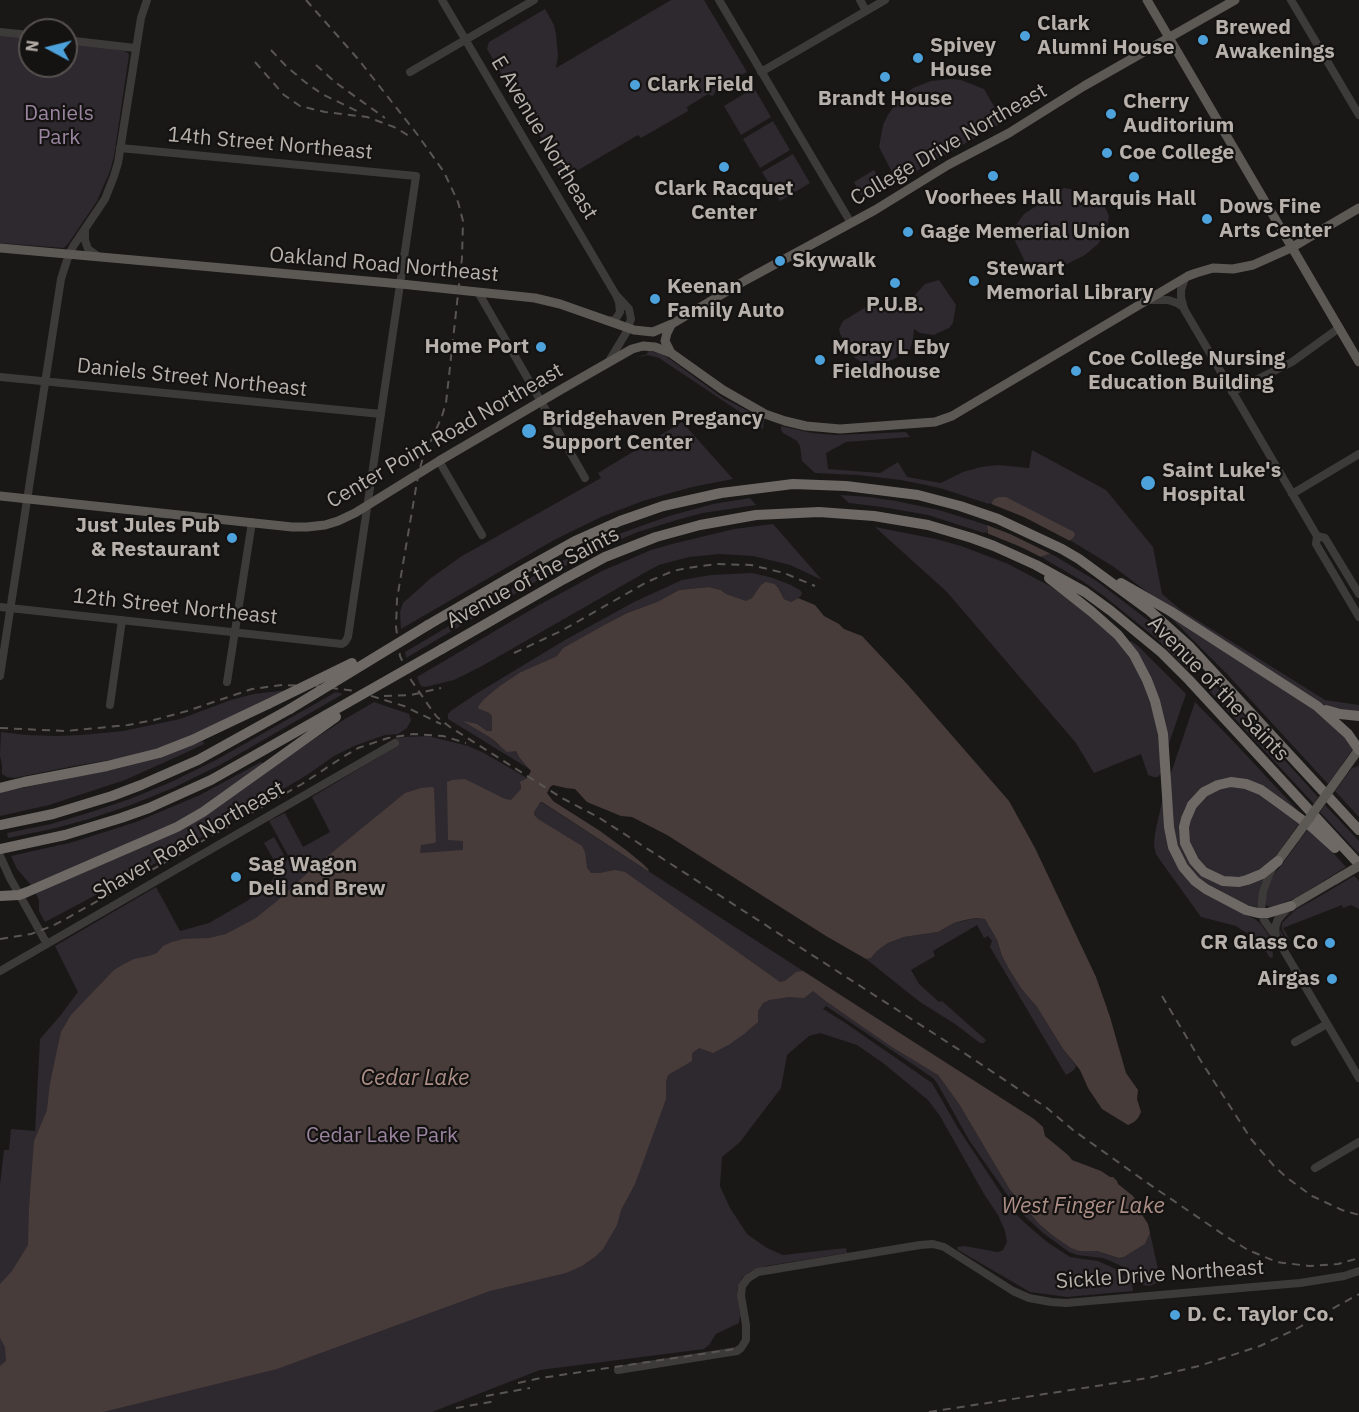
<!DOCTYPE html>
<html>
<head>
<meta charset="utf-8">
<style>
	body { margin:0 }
	#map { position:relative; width:1359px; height:1412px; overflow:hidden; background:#191817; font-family:"IBM Plex Sans",sans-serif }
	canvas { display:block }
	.north { position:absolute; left:18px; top:18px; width:60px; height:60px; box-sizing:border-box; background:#141312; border:2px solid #55524f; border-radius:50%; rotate:277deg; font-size:16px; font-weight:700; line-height:24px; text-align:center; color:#b7b0ab }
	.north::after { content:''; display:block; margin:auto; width:21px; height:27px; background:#4da2db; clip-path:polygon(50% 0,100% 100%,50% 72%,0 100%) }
</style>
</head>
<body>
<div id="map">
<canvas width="1359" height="1412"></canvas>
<div class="north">N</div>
</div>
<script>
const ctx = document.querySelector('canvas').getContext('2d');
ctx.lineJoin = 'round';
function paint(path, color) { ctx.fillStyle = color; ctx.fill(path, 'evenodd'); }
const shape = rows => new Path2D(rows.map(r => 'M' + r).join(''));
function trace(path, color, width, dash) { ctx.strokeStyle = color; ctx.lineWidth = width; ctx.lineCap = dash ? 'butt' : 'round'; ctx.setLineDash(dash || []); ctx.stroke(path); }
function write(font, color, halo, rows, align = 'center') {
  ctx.font = font + ' "IBM Plex Sans",sans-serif'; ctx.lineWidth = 4.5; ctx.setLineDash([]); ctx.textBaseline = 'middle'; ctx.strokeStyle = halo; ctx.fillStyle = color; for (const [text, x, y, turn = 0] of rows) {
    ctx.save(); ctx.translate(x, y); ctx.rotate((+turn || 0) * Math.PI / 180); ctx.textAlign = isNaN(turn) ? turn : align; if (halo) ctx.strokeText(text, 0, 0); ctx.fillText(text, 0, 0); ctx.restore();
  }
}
const green = shape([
	[671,0,704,0,747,72,716,89,714,95,712,96,708,94,687,107,688,111,641,138,638,135,563,179,524,105,520,107,487,49,489,42,545,9,554,25,556,34,558,56,556,68],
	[0,35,30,38,30,66,66,66,66,43,108,48,124,51,128,53,129,55,114,156,110,171,97,201,68,244,64,248,0,243],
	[951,79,961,80,984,89,1003,122,897,182,879,147,883,125,888,115,898,100,913,88,931,81],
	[754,88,771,117,741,135,724,106],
	[773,121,790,150,760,168,743,139],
	[793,154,810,183,780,201,762,172],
	[874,170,882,183,861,195,854,182],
	[1064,188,1093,193,1102,200,1109,216,1106,232,1098,244,1085,255,1059,268,1039,270,1028,268,1014,239,1016,225,1024,214],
	[939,280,956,305,953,323,949,328,934,335,920,333,914,329,913,339,910,350,894,359,880,364,864,364,855,358,840,334,839,329,843,321,871,304,876,306,902,309,925,284],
	[648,351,659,353,667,357,723,398,764,419,763,429,755,422,659,358,648,355,635,358,647,354],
	[682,422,733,479,692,487,660,496,643,501,601,517,554,540,401,629,400,612,403,603,431,578,462,556,601,478,598,473],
	[781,426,812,433,835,435,906,432,910,437,846,442,826,453,828,469,880,473,898,462,907,477,941,483,963,472,981,467,998,465,1029,468,1032,450,1106,490,1153,547,1162,594,1181,610,1325,700,1359,705,1359,712,1329,707,1321,704,1150,594,1114,567,1078,545,1053,531,1004,509,940,488,901,480,858,475,815,473,802,461,800,446,797,441,783,433,781,430],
	[840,495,869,497,896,501,939,510,987,525,987,534,928,515,882,507,849,503],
	[750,498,756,505,703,513,680,519,638,532,607,545,540,579,406,658,405,652,537,574,605,539,669,516,713,504],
	[773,524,822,580,790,565,753,556,719,554,689,557,659,565,646,572,482,666,454,680,425,687,421,686,417,677,539,605,602,571,651,550,672,544,734,529],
	[875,527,936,539,961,546,1006,563,1050,586,1069,599,1109,632,1127,652,1142,678,1157,719,1161,773,1158,777,1154,777,1148,775,1141,754,1094,773,1076,743,947,592],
	[1050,553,1098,582,1149,621,1193,663,1190,672,1157,639,1104,596,1084,582,1041,557],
	[752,573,773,578,791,585,800,590,802,593,801,596,791,602,784,599,778,586,762,585,752,598,746,602,726,594,721,590,709,587,679,590,657,602,627,613,604,625,563,648,557,656,522,672,501,685,479,709,489,713,492,716,492,732,487,731,476,724,480,730,491,738,498,745,516,751,519,757,531,770,448,719,448,714,452,710,479,692,565,640,634,602,682,580,711,575],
	[1172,616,1335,724,1353,749,1328,784,1226,673,1171,618],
	[1131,641,1138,646,1186,694,1168,746,1129,643],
	[1203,674,1239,710,1318,797,1314,804,1201,682],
	[287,690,234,716,165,746,128,757,74,766,14,778,7,777,2,774,2,765,0,755,1,732,27,735,56,736,81,735,123,731,180,719,231,700,254,694],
	[336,692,343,694,220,765,173,788,131,805,89,819,52,829,8,838,7,833,51,824,88,813,130,799,171,782,216,760],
	[374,702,409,714,411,720,407,728,398,734,385,735,354,746,334,756,307,775,173,854,45,922,39,911,39,900,36,894,39,891,155,842,345,719],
	[1195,702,1234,742,1302,815,1261,787,1212,784,1181,829,1207,878,1263,879,1257,907,1247,905,1201,880,1183,862,1173,831,1170,776],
	[428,736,468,746,484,753,527,778,520,784,521,789,842,996,830,1004,938,1075,959,1104,1010,1190,1039,1224,1052,1235,1079,1251,1097,1251,1119,1258,1124,1257,1145,1244,1150,1233,1160,1278,1159,1282,1150,1286,1143,1285,1138,1282,1123,1267,1115,1263,1103,1258,1077,1255,1069,1252,1043,1233,1017,1209,1004,1190,969,1140,937,1083,933,1078,826,1006,823,1009,844,1022,932,1083,958,1128,997,1187,1013,1211,1026,1224,1047,1242,1070,1257,1098,1261,1118,1270,1132,1283,1133,1291,1067,1297,1030,1292,958,1250,957,1247,964,1246,998,1252,1003,1250,1007,1242,1005,1231,998,1215,984,1194,940,1116,928,1100,883,1063,857,1045,820,1033,809,1036,787,1055,781,1088,740,1142,722,1157,720,1186,730,1208,747,1234,767,1248,783,1255,846,1248,847,1253,766,1266,749,1272,742,1278,737,1289,737,1296,740,1315,739,1323,716,1334,709,1345,704,1349,540,1370,432,1412,0,1412,0,1185,4,1150,9,1150,11,1129,35,1131,40,1039,60,1016,78,992,55,946,156,887,180,931,209,923,247,901,270,883,289,857,269,821,285,813,303,847,330,832,312,797,397,746,393,739,405,737],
	[203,741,204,744,183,754,125,780,49,805,0,816,0,791,17,789,120,768],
	[261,762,264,764,199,809,173,825,31,885,17,869,11,856,73,842,136,822,200,795],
	[1359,766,1359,817,1335,791,1352,768],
	[1229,785,1253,789,1300,822,1279,852,1265,867,1258,872,1236,879,1212,873,1192,852,1187,832,1194,809,1205,796],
	[1163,797,1170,850,1225,904,1255,919,1261,924,1272,940,1273,957,1270,958,1260,942,1236,926,1201,917,1160,860,1156,854,1154,846,1155,833],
	[1325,805,1359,841,1359,854,1320,812],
	[1308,829,1325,844,1346,867,1296,898,1278,905,1269,907,1266,905,1265,900,1271,879],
	[274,837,285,857,275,862,264,843],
	[1354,876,1359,881,1359,909,1351,905,1343,908,1342,905,1283,928,1290,940,1288,941,1282,930,1282,923,1287,918,1296,910,1285,917,1281,923,1280,930,1286,940,1283,940,1281,936,1279,927,1282,919,1284,917,1319,895,1298,909],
	[976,918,985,919,997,940,1002,956,1009,969,1022,988,1037,1007,1063,1049,1076,1066,1074,1070,1066,1075,990,947,992,941,988,936,984,938,977,925,933,951,935,956,911,970,919,984,939,1002,942,1001,986,1040,984,1043,980,1043,955,1024,920,1002,866,959,871,958,877,951,888,943,904,937,938,932,954,923]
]);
const water = shape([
	[999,497,1006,497,1074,532,1075,535,1072,539,1049,554,1038,558,988,535,987,525,992,503,994,499],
	[766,582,774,584,778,587,784,599,791,602,798,598,815,605,824,616,839,624,844,629,862,636,908,685,1009,801,1035,848,1096,977,1110,1017,1126,1073,1138,1090,1137,1099,1141,1112,1138,1118,1134,1122,1128,1125,1102,1109,1088,1088,1080,1070,1063,1049,1037,1007,1021,988,1009,969,1002,956,997,940,985,919,976,918,965,920,954,923,938,932,904,937,888,943,877,951,871,958,866,959,826,936,667,835,632,817,621,816,587,802,575,789,566,788,553,785,550,787,547,793,553,801,600,831,626,850,643,864,649,870,648,871,542,802,540,802,534,812,534,815,538,819,582,846,585,852,587,868,591,873,600,873,615,870,625,872,780,982,785,981,796,972,803,971,1034,1119,1043,1127,1045,1136,1068,1155,1072,1160,1101,1171,1110,1177,1113,1177,1117,1181,1118,1184,1133,1196,1137,1202,1141,1213,1148,1224,1150,1233,1145,1244,1124,1257,1119,1258,1097,1251,1079,1251,1071,1248,1052,1235,1039,1224,1010,1190,959,1104,938,1075,892,1047,827,1002,813,991,804,998,789,997,769,1000,763,1003,758,1011,758,1022,744,1034,730,1044,713,1053,699,1048,692,1053,692,1061,668,1075,666,1082,666,1099,635,1184,621,1210,617,1225,603,1249,596,1256,582,1266,566,1273,490,1291,277,1369,103,1412,0,1412,0,1366,6,1361,5,1347,0,1338,0,1284,12,1271,28,1245,29,1208,34,1141,47,1110,50,1083,61,1032,71,1015,114,970,124,964,134,959,149,956,157,953,163,946,172,942,183,939,209,938,226,934,256,918,277,901,312,869,405,793,421,788,432,787,434,788,436,842,434,843,421,845,420,853,463,850,463,841,448,840,447,782,452,780,465,779,505,799,511,800,521,789,520,782,527,778,531,771,519,757,516,751,507,752,491,738,463,721,477,724,487,731,492,731,492,716,489,713,479,709,478,707,483,700,501,685,521,672,557,656,563,648,604,625,627,613,657,602,679,590,709,587,721,590,726,594,746,601,752,598,761,585]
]);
const pier = shape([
	[989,503,1024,517,1072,542,1053,555,1010,534,984,524],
	[984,532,1021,547,1045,559,1039,561,988,541]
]);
const minor = shape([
	[442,0,616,295,619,302,620,312,615,320,607,321],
	[719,0,851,223],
	[860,0,866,11],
	[1291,0,1359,115],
	[0,32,30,35],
	[66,40,135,48],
	[410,72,534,0],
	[761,72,885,0],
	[85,230,85,240,88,249,99,257],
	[1185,278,1181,290,1181,297,1184,309,1317,536,1316,544,1359,617],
	[478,292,585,478],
	[1149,300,1168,300,1177,303,1183,307],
	[609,361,626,333,631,319,629,309,617,296],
	[0,377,381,414],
	[1232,392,1292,362,1339,328],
	[439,461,482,535],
	[1292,494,1359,454],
	[1317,536,1325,538,1359,594],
	[0,607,342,644,345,642,348,637,416,176,120,148],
	[0,676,61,279,69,254,74,245,105,199,114,176,118,163,141,18,147,0],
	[227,682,252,522],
	[110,705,122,620],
	[0,856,10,878,47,944],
	[1274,866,1269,875,1263,892,1261,910,1264,920,1276,937,1359,1078],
	[1276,937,1275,927,1278,919,1287,909],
	[0,971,395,743],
	[1295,1042,1327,1024],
	[1315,1168,1359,1142],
	[618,1370,737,1351,741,1348,746,1340,746,1325,741,1296,742,1286,748,1278,758,1272,920,1245,933,1244,944,1247,1013,1291,1029,1298,1051,1302,1066,1303,1300,1283,1344,1276,1359,1271]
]);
const major = shape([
	[1147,0,1359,362],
	[0,248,401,284,535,298,560,304,634,330,653,332,672,324,746,280,875,210,948,165,1009,133,1084,86,1235,0],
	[671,353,665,341,667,333,671,325],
	[0,496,292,527,307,527,325,525,338,521,355,513,439,461,562,389,632,349,643,346,655,347,671,353,723,390,765,414,785,421,806,426,840,429,935,422,952,416,1188,276,1196,273,1213,268,1233,269,1253,265,1291,248,1359,208],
	[1344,770,1359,749],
	[1278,861,1295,838],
	[1291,906,1335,880]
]);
const highway = shape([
	[1049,578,1092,612,1118,635,1134,655,1147,680,1155,701,1163,734,1169,827,1173,847,1183,867,1195,881,1206,889,1246,910,1258,913,1268,913,1291,906],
	[1121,583,1170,611,1317,706,1348,734,1359,750],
	[428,625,521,571,575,541,620,521,663,506,721,493,793,484,846,486,918,495,960,506,998,519,1062,549,1079,559,1150,611,1189,646,1359,830],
	[442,649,564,579,605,557,656,537,700,525,756,515,819,512,874,516,928,525,972,538,994,546,1036,565,1085,592,1111,611,1162,653,1189,680,1359,864],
	[1326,710,1340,714,1359,716],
	[0,788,24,782,107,766,159,753,192,740,268,704],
	[0,825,53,814,112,796,141,785,198,760,290,709],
	[0,849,65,835,121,818,149,808,211,780,326,715],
	[1278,861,1262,874,1247,880,1239,882,1223,881,1204,872,1194,861,1185,843,1184,827,1186,819,1192,805,1204,792,1218,785,1231,782,1246,784,1261,790,1279,803,1313,828,1335,848],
	[0,896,19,895,27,892,177,827,203,812,336,717]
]);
const rail = shape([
	[306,0,358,59,417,134,444,172,458,202,463,221,462,258,446,403,442,416,422,461,418,476,397,599,396,627,400,656,411,680,431,709,437,717,450,727,562,798,598,817,961,1051,1047,1108,1073,1130,1146,1182,1227,1237,1248,1250,1277,1262,1309,1266,1338,1264,1359,1258],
	[271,50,286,66,305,82,322,94,359,112],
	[255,62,284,95,300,106,325,112,367,117,394,127,411,137],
	[316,65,335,82,385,118],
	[514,653,561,631,647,582,673,571,687,568,717,564,751,565,784,573,815,586],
	[384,696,411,695,441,688],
	[0,728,66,731,128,725,154,720,187,711,252,689,282,685,316,686,355,691,404,706,441,724],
	[0,939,31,934,52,926,64,920,302,784,343,757,358,748,388,738,413,734,443,736,466,743],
	[1162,996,1199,1058,1251,1139,1274,1166,1286,1177,1312,1196,1342,1210,1359,1215],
	[518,1383,541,1378,735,1349],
	[486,1396,530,1388],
	[456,1408,496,1401],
	[929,1412,1148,1378,1199,1366,1260,1346,1296,1329,1359,1294]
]);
const majorBridge = shape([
	[1295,838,1344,770],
	[1335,880,1359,866]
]);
const highwayBridge = shape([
	[268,704,352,663],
	[290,709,428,625],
	[326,715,442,649]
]);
const markers = [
	[1025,36,6,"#4da2db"],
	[1203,40,6,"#4da2db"],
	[918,58,6,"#4da2db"],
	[885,77,6,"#4da2db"],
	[635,85,6,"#4da2db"],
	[1111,114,6,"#4da2db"],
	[1107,153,6,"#4da2db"],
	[724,167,6,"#4da2db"],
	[993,176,6,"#4da2db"],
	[1134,177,6,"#4da2db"],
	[1207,219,6,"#4da2db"],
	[908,232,6,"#4da2db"],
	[780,261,6,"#4da2db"],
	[974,281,6,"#4da2db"],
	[895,283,6,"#4da2db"],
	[655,299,6,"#4da2db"],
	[541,347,6,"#4da2db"],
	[820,360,6,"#4da2db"],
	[1076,371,6,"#4da2db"],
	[529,431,8,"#4da2db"],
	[1148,483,8,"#4da2db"],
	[232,538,6,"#4da2db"],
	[236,877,6,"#4da2db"],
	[1330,943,6,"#4da2db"],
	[1332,979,6,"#4da2db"],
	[1175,1315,6,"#4da2db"]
];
const poiNames = [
	["Clark",1037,24],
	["Alumni House",1037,48],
	["Brewed",1215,28],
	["Awakenings",1215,52],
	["Spivey",930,46],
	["House",930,70],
	["Clark Field",647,85],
	["Brandt House",885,99,"center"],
	["Cherry",1123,102],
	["Auditorium",1123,126],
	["Coe College",1119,153],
	["Clark Racquet",724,189,"center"],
	["Center",724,213,"center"],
	["Voorhees Hall",993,198,"center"],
	["Marquis Hall",1134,199,"center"],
	["Dows Fine",1219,207],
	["Arts Center",1219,231],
	["Gage Memerial Union",920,232],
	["Skywalk",792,261],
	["Stewart",986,269],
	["Memorial Library",986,293],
	["Keenan",667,287],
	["Family Auto",667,311],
	["P.U.B.",895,305,"center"],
	["Home Port",529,347,"right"],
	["Moray L Eby",832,348],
	["Fieldhouse",832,372],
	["Coe College Nursing",1088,359],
	["Education Building",1088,383],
	["Bridgehaven Pregancy",542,419],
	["Support Center",542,443],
	["Saint Luke's",1162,471],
	["Hospital",1162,495],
	["Just Jules Pub",220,526,"right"],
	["& Restaurant",220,550,"right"],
	["Sag Wagon",248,865],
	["Deli and Brew",248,889],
	["CR Glass Co",1318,943,"right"],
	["Airgas",1320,979,"right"],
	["D. C. Taylor Co.",1187,1315]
];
const parkNames = [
	["Daniels",59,114],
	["Park",59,138],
	["Cedar Lake Park",382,1136]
];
const streetNames = [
	["E Avenue Northeast",544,138,59],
	["14th Street Northeast",270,144,5],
	["College Drive Northeast",949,145,-30],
	["Oakland Road Northeast",384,265,5],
	["Daniels Street Northeast",192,378,6],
	["Center Point Road Northeast",445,436,-30],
	["Avenue of the Saints",533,578,-28],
	["12th Street Northeast",175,607,6],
	["Avenue of the Saints",1218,689,46],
	["Shaver Road Northeast",189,841,-30],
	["Sickle Drive Northeast",1160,1275,-4]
];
const waterNames = [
	["Cedar Lake",415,1079],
	["West Finger Lake",1083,1207]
];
paint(green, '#2e282f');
paint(water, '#483c3a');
paint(pier, '#191817');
trace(minor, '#3d3b39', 8);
trace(major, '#5c5955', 9);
trace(highway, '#6e6965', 10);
trace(rail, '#585552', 2, [8, 6]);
trace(majorBridge, '#5c5955', 9);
trace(highwayBridge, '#6e6965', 10);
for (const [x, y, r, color] of markers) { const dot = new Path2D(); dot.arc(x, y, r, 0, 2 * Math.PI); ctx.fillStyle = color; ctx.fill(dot); trace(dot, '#141312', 2); }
write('bold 21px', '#b7b0ab', '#141312', poiNames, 'left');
write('21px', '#9a849f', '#141312', parkNames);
write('21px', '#b7b0ab', '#141312', streetNames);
write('italic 22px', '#ad8f87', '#141312', waterNames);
</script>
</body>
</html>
